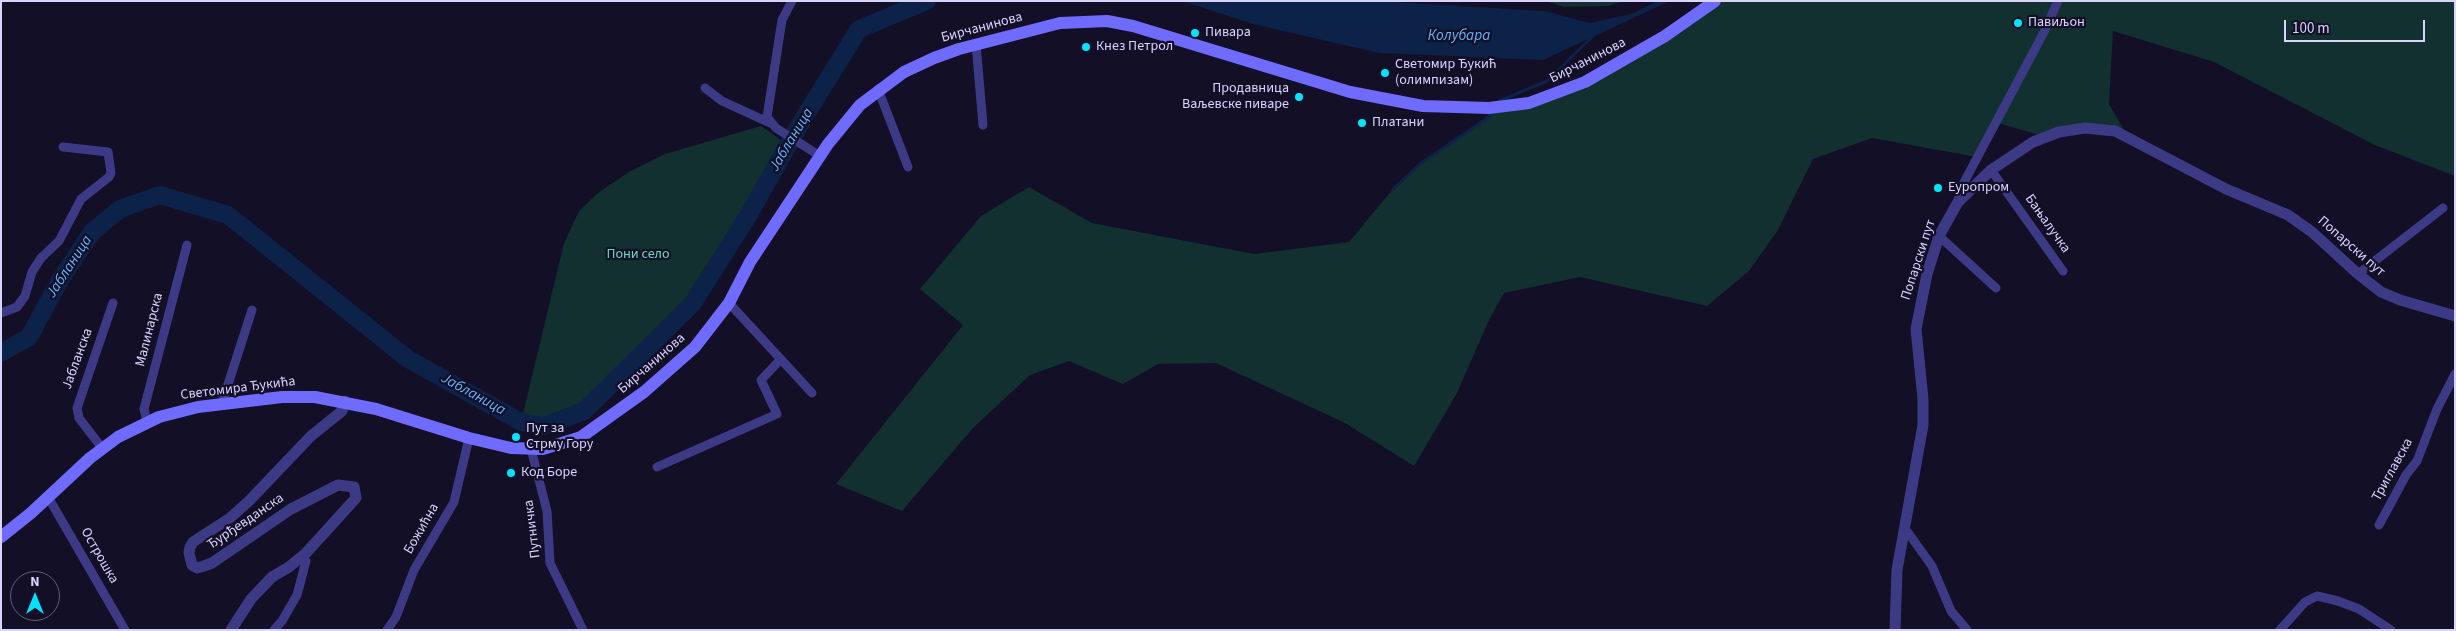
<!DOCTYPE html>
<html>
<head>
<meta charset="utf-8">
<style>
	body { margin:0 }
	#map { position:relative; width:2456px; height:631px; overflow:hidden; background:#130f26; font-family:"Source Sans 3",sans-serif }
	canvas { display:block }
	.frame { position:absolute; inset:0; border:2px solid #d9d4ff; pointer-events:none }
	.north { position:absolute; left:10px; top:571px; width:50px; height:50px; box-sizing:border-box; background:#130f26; border:1px solid #625e7d; border-radius:50%; rotate:0deg; font-size:14px; font-weight:700; line-height:20px; text-align:center; color:#d9d4ff }
	.north::after { content:''; display:block; margin:auto; width:18px; height:22px; background:#00e5ff; clip-path:polygon(50% 0,100% 100%,50% 72%,0 100%) }
	.scale { position:absolute; left:2284px; top:20px; width:141px; height:22px; box-sizing:border-box; border:2px solid #d9d4ff; border-top:0; padding-left:6px; font-size:15px; line-height:18px; white-space:nowrap; color:#d9d4ff; -webkit-text-stroke:4px #130f26; paint-order:stroke }
</style>
</head>
<body>
<div id="map">
<canvas width="2456" height="631"></canvas>
<div class="frame"></div>
<div class="north">N</div>
<div class="scale">100 m</div>
</div>
<script>
const ctx = document.querySelector('canvas').getContext('2d');
ctx.lineJoin = 'round';
function paint(path, color) { ctx.fillStyle = color; ctx.fill(path, 'evenodd'); }
const shape = rows => new Path2D(rows.map(r => 'M' + r).join(''));
function trace(path, color, width, dash) { ctx.strokeStyle = color; ctx.lineWidth = width; ctx.lineCap = dash ? 'butt' : 'round'; ctx.setLineDash(dash || []); ctx.stroke(path); }
function write(font, color, halo, rows, align = 'center') {
  ctx.font = font + ' "Source Sans 3",sans-serif'; ctx.lineWidth = 4.5; ctx.setLineDash([]); ctx.textBaseline = 'middle'; ctx.strokeStyle = halo; ctx.fillStyle = color; for (const [text, x, y, turn = 0] of rows) {
    ctx.save(); ctx.translate(x, y); ctx.rotate((+turn || 0) * Math.PI / 180); ctx.textAlign = isNaN(turn) ? turn : align; if (halo) ctx.strokeText(text, 0, 0); ctx.fillText(text, 0, 0); ctx.restore();
  }
}
const green = shape([
	[1546,1,1624,1,1608,6,1564,7],
	[1715,1,2455,1,2455,176,2375,145,2214,62,2113,31,2109,104,2128,137,2106,129,2046,137,1995,122,1977,157,1872,138,1813,159,1778,230,1749,271,1707,306,1580,277,1504,293,1489,320,1457,393,1414,466,1345,423,1216,363,1158,364,1123,384,1069,361,1030,375,973,428,902,511,836,484,963,325,920,289,981,216,1029,187,1092,223,1254,254,1349,242,1393,189,1421,163,1488,117,1489,108,1546,98],
	[761,126,788,145,748,216,693,303,584,411,544,426,521,422,564,243,579,211,598,193,629,172,665,154]
]);
const water = shape([
	[1182,1,1377,1,1544,11,1590,23,1634,13,1657,1,1670,1,1543,60,1379,53,1253,24]
]);
const stream = shape([
	[1499,101,1547,81,1594,35],
	[1393,189,1421,163,1489,117,1489,111]
]);
const river = shape([
	[1,353,29,337,60,280,92,232,120,209,160,195,228,215,408,359,521,422,544,426,584,411,693,303,748,216,800,124,859,29,927,1]
]);
const minor = shape([
	[792,1,782,20,767,117,776,128,820,156],
	[976,44,983,125],
	[705,88,722,101,770,123],
	[878,89,908,167],
	[1991,170,2063,271],
	[1958,202,1961,188,2044,32,2058,1],
	[1939,236,1996,288],
	[2358,274,2443,208],
	[729,303,812,393],
	[1,313,17,307,25,296,32,272,41,258,59,241,81,199,109,177,111,173,108,152,63,147],
	[222,403,252,310],
	[147,422,144,409,187,245],
	[102,448,79,418,77,408,113,303],
	[531,449,547,511,550,563,583,630],
	[657,467,777,414,761,380,780,360],
	[48,497,125,630],
	[2379,525,2406,475,2417,461,2437,409,2455,374],
	[1904,527,1932,566,1951,611,1967,630],
	[274,630,282,621,297,595,306,561,302,556],
	[387,630,396,617,414,570,454,502,469,438],
	[2280,630,2305,602,2317,596,2338,601,2359,609,2391,630]
]);
const tertiary = shape([
	[231,630,251,599,272,577,289,567,306,553,356,498,354,487,338,485,291,509,212,563,204,566,197,568,192,565,189,553,190,547,193,542,230,518,249,501,311,436,342,411,345,401],
	[1895,630,1897,570,1923,425,1923,399,1916,329,1927,274,1939,236,1958,202,1991,170,2033,142,2059,132,2085,128,2115,131,2226,189,2288,215,2312,232,2358,274,2381,292,2400,300,2455,316]
]);
const secondary = shape([
	[1,537,31,513,90,458,118,437,159,417,198,407,282,397,315,397,376,409,469,438,511,448,543,449,581,437,644,392,695,347,729,303,750,262,828,144,860,105,904,72,934,58,959,49,1060,23,1107,21,1133,26,1350,92,1423,106,1489,108,1529,103,1585,82,1665,36,1715,1]
]);
const markers = [
	[2018,23,5,"#00e5ff"],
	[1195,33,5,"#00e5ff"],
	[1086,47,5,"#00e5ff"],
	[1385,73,5,"#00e5ff"],
	[1299,97,5,"#00e5ff"],
	[1362,123,5,"#00e5ff"],
	[1938,188,5,"#00e5ff"],
	[516,437,5,"#00e5ff"],
	[511,473,5,"#00e5ff"]
];
const poiNames = [
	["Павиљон",2028,23],
	["Пивара",1205,33],
	["Кнез Петрол",1096,47],
	["Светомир Ђукић",1395,65],
	["(олимпизам)",1395,81],
	["Продавница",1289,89,"right"],
	["Ваљевске пиваре",1289,105,"right"],
	["Платани",1372,123],
	["Еуропром",1948,188],
	["Пут за",526,429],
	["Стрму Гору",526,445],
	["Код Боре",521,473]
];
const streetNames = [
	["Бирчанинова",982,28,-15],
	["Бирчанинова",1588,61,-27],
	["Бањалучка",2047,224,55],
	["Попарски пут",2351,247,41],
	["Попарски пут",1919,260,-72],
	["Малинарска",150,330,-76],
	["Јабланска",78,359,-70],
	["Бирчанинова",652,364,-41],
	["Светомира Ђукића",238,389,-7],
	["Триглавска",2393,470,-61],
	["Ђурђевданска",246,522,-34],
	["Божићна",422,529,-60],
	["Путничка",533,529,-97],
	["Острошка",99,556,60]
];
const parkNames = [
	["Пони село",638,255]
];
const waterNames = [
	["Колубара",1459,37],
	["Јабланица",792,140,-59],
	["Јабланица",70,267,-57],
	["Јабланица",473,395,29]
];
paint(green, '#12302f');
paint(water, '#0c2248');
trace(stream, '#0c2248', 3);
trace(river, '#0c2248', 18);
trace(minor, '#3d3a85', 9);
trace(tertiary, '#3d3a85', 11);
trace(secondary, '#6f6bff', 12);
for (const [x, y, r, color] of markers) { const dot = new Path2D(); dot.arc(x, y, r, 0, 2 * Math.PI); ctx.fillStyle = color; ctx.fill(dot); trace(dot, '#130f26', 2); }
write('14px', '#d9d4ff', '#130f26', poiNames, 'left');
write('14px', '#d9d4ff', '#130f26', streetNames);
write('14px', '#5fe0c0', '#130f26', parkNames);
write('italic 15px', '#62b6ff', '#130f26', waterNames);
</script>
</body>
</html>
